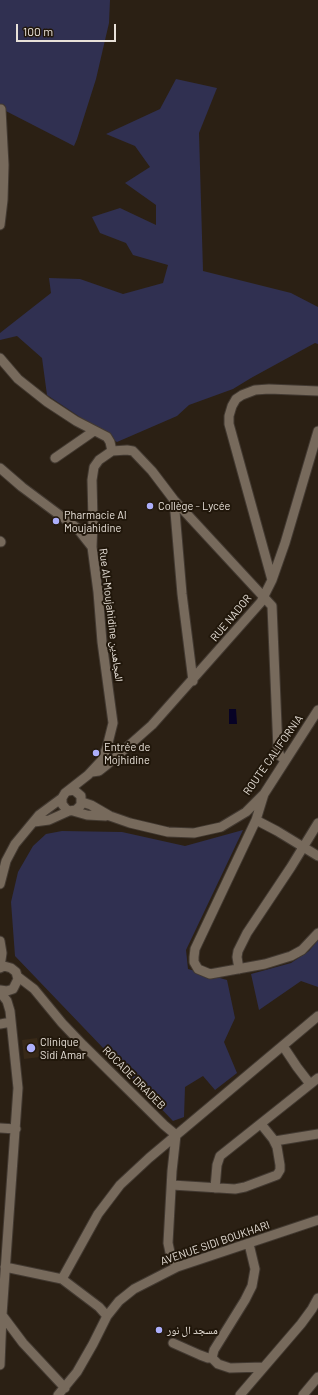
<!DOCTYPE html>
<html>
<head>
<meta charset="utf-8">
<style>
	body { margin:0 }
	#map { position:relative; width:318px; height:1395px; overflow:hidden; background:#2b2014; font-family:Barlow,sans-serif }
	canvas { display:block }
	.scale { position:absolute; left:16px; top:24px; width:100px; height:18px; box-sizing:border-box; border:2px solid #e8e1d9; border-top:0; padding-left:5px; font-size:12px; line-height:14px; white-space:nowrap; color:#e8e1d9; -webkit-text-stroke:3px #21170b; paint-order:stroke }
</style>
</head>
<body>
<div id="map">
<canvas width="318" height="1395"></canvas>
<div class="scale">100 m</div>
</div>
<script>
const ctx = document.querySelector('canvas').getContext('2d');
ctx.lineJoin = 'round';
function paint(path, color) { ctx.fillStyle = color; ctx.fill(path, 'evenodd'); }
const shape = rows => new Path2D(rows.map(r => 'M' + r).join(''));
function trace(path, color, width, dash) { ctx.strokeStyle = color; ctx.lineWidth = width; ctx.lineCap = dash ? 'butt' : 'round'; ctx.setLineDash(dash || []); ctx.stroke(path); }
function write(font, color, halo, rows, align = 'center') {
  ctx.font = font + ' Barlow,"Noto Naskh Arabic",sans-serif'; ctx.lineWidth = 4; ctx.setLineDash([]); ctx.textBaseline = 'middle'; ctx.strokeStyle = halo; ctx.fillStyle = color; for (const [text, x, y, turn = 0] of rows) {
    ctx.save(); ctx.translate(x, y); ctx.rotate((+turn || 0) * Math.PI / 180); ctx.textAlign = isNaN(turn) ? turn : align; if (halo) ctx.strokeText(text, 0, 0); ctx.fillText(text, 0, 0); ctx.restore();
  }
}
const built = shape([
	[37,1038,40,1057,24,1059,22,1040]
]);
const green = shape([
	[0,0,110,0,109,23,96,79,77,139,74,146,0,108],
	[176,79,217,88,199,133,203,271,291,293,318,307,318,344,315,343,251,378,233,389,189,405,177,416,117,442,47,395,42,358,17,336,0,340,0,333,51,293,49,278,80,279,123,294,163,283,168,265,133,255,126,243,100,233,92,217,120,208,156,225,156,205,125,183,150,167,135,146,106,134,160,109],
	[243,830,186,950,188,969,227,980,235,1018,224,1042,237,1073,215,1090,203,1076,185,1087,184,1117,173,1121,15,956,11,902,18,872,33,846,46,834,62,831,122,832,185,846],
	[318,940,318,987,301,981,259,1010,251,974,291,963,309,951]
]);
const water = shape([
	[229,709,236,709,237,724,229,724]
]);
const minor = shape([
	[0,225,3,200,4,165,1,109],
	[0,358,18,379,47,402,76,421,107,437,110,442,112,451],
	[55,458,94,431],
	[0,468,22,487,77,528,92,547,98,592,102,642,113,723,107,747,102,760,88,775,65,793,62,798,62,804,66,809,69,811,76,810,81,805,81,796,74,790,68,791],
	[174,500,182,594,193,681],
	[0,541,1,542],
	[92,547,93,521,92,480,94,467,99,460,112,451,127,450,133,451,152,471,174,500,272,606,278,750,280,756,285,760],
	[272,580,229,424,229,416,232,406,236,399,242,395,255,390,269,389,318,391],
	[92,772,99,771,108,764,152,725,261,602,272,580,285,543,318,431],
	[264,794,256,820,195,949,194,957,194,962,198,969,210,974,265,964,291,956,302,950,318,933],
	[82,802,91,805,110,816,130,823,168,832,194,833,221,827,246,812,264,794,318,710],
	[73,811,87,815,106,816],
	[256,820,277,831,318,856],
	[34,822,49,820,69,811],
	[0,884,6,861,15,844,39,815,62,798],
	[0,941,2,953,0,967],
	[0,968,4,966,11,968,16,972,18,979,13,989,7,991,0,990],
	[239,969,237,957,238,951,247,933,291,867,318,823],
	[17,976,34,989,62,1023,83,1045,164,1125,176,1135],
	[0,992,7,1001,10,1011,18,1088,2,1315,0,1365],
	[0,1024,11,1022],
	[283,1046,297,1067,310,1084],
	[0,1128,16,1129],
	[176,1135,172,1171,168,1243,171,1257,177,1267],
	[275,1141,318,1134],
	[172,1185,235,1189,245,1187,277,1175,280,1170,280,1165,277,1147,273,1139,261,1124],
	[215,1188,217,1165,220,1156,318,1078],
	[249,1244,255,1269,252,1286,245,1300,214,1350,212,1358,218,1364,230,1368,264,1367],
	[5,1267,62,1279,99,1307,107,1316],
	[62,1279,98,1214,120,1185,149,1158,318,1016],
	[2,1315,23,1343,65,1388],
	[173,1343,200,1355,208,1358,212,1358],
	[58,1395,77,1372,93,1344,107,1316,119,1301,134,1289,177,1267,318,1220],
	[240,1395,301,1324,312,1309,318,1298],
	[303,1395,318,1377]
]);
const markers = [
	[150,506,4,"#adaffb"],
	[56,521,4,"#adaffb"],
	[96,753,4,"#adaffb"],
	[31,1048,5,"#adaffb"],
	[159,1330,4,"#adaffb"]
];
const poiNames = [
	["Collège - Lycée",158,506],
	["Pharmacie Al",64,515],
	["Moujahidine",64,528],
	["Entrée de",104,747],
	["Mojhidine",104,760],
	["Clinique",40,1042],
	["Sidi Amar",40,1055],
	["مسجد ال نور",167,1330]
];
const streetNames = [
	["Rue Al-Moujahidine المجاهدين",111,615,83],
	["RUE NADOR",231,618,-50],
	["ROUTE CALIFORNIA",273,755,-55],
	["ROCADE DRADEB",134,1078,45],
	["AVENUE SIDI BOUKHARI",215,1243,-19]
];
paint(built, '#382918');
paint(green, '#303051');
paint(water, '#070225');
trace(minor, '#423931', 11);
trace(minor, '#776a5c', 9);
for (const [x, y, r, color] of markers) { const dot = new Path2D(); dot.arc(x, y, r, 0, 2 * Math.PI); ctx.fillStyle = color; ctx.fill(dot); trace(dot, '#21170b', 1.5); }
write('11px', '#e8e1d9', '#21170b', poiNames, 'left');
write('11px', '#e8e1d9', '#21170b', streetNames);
</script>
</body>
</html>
